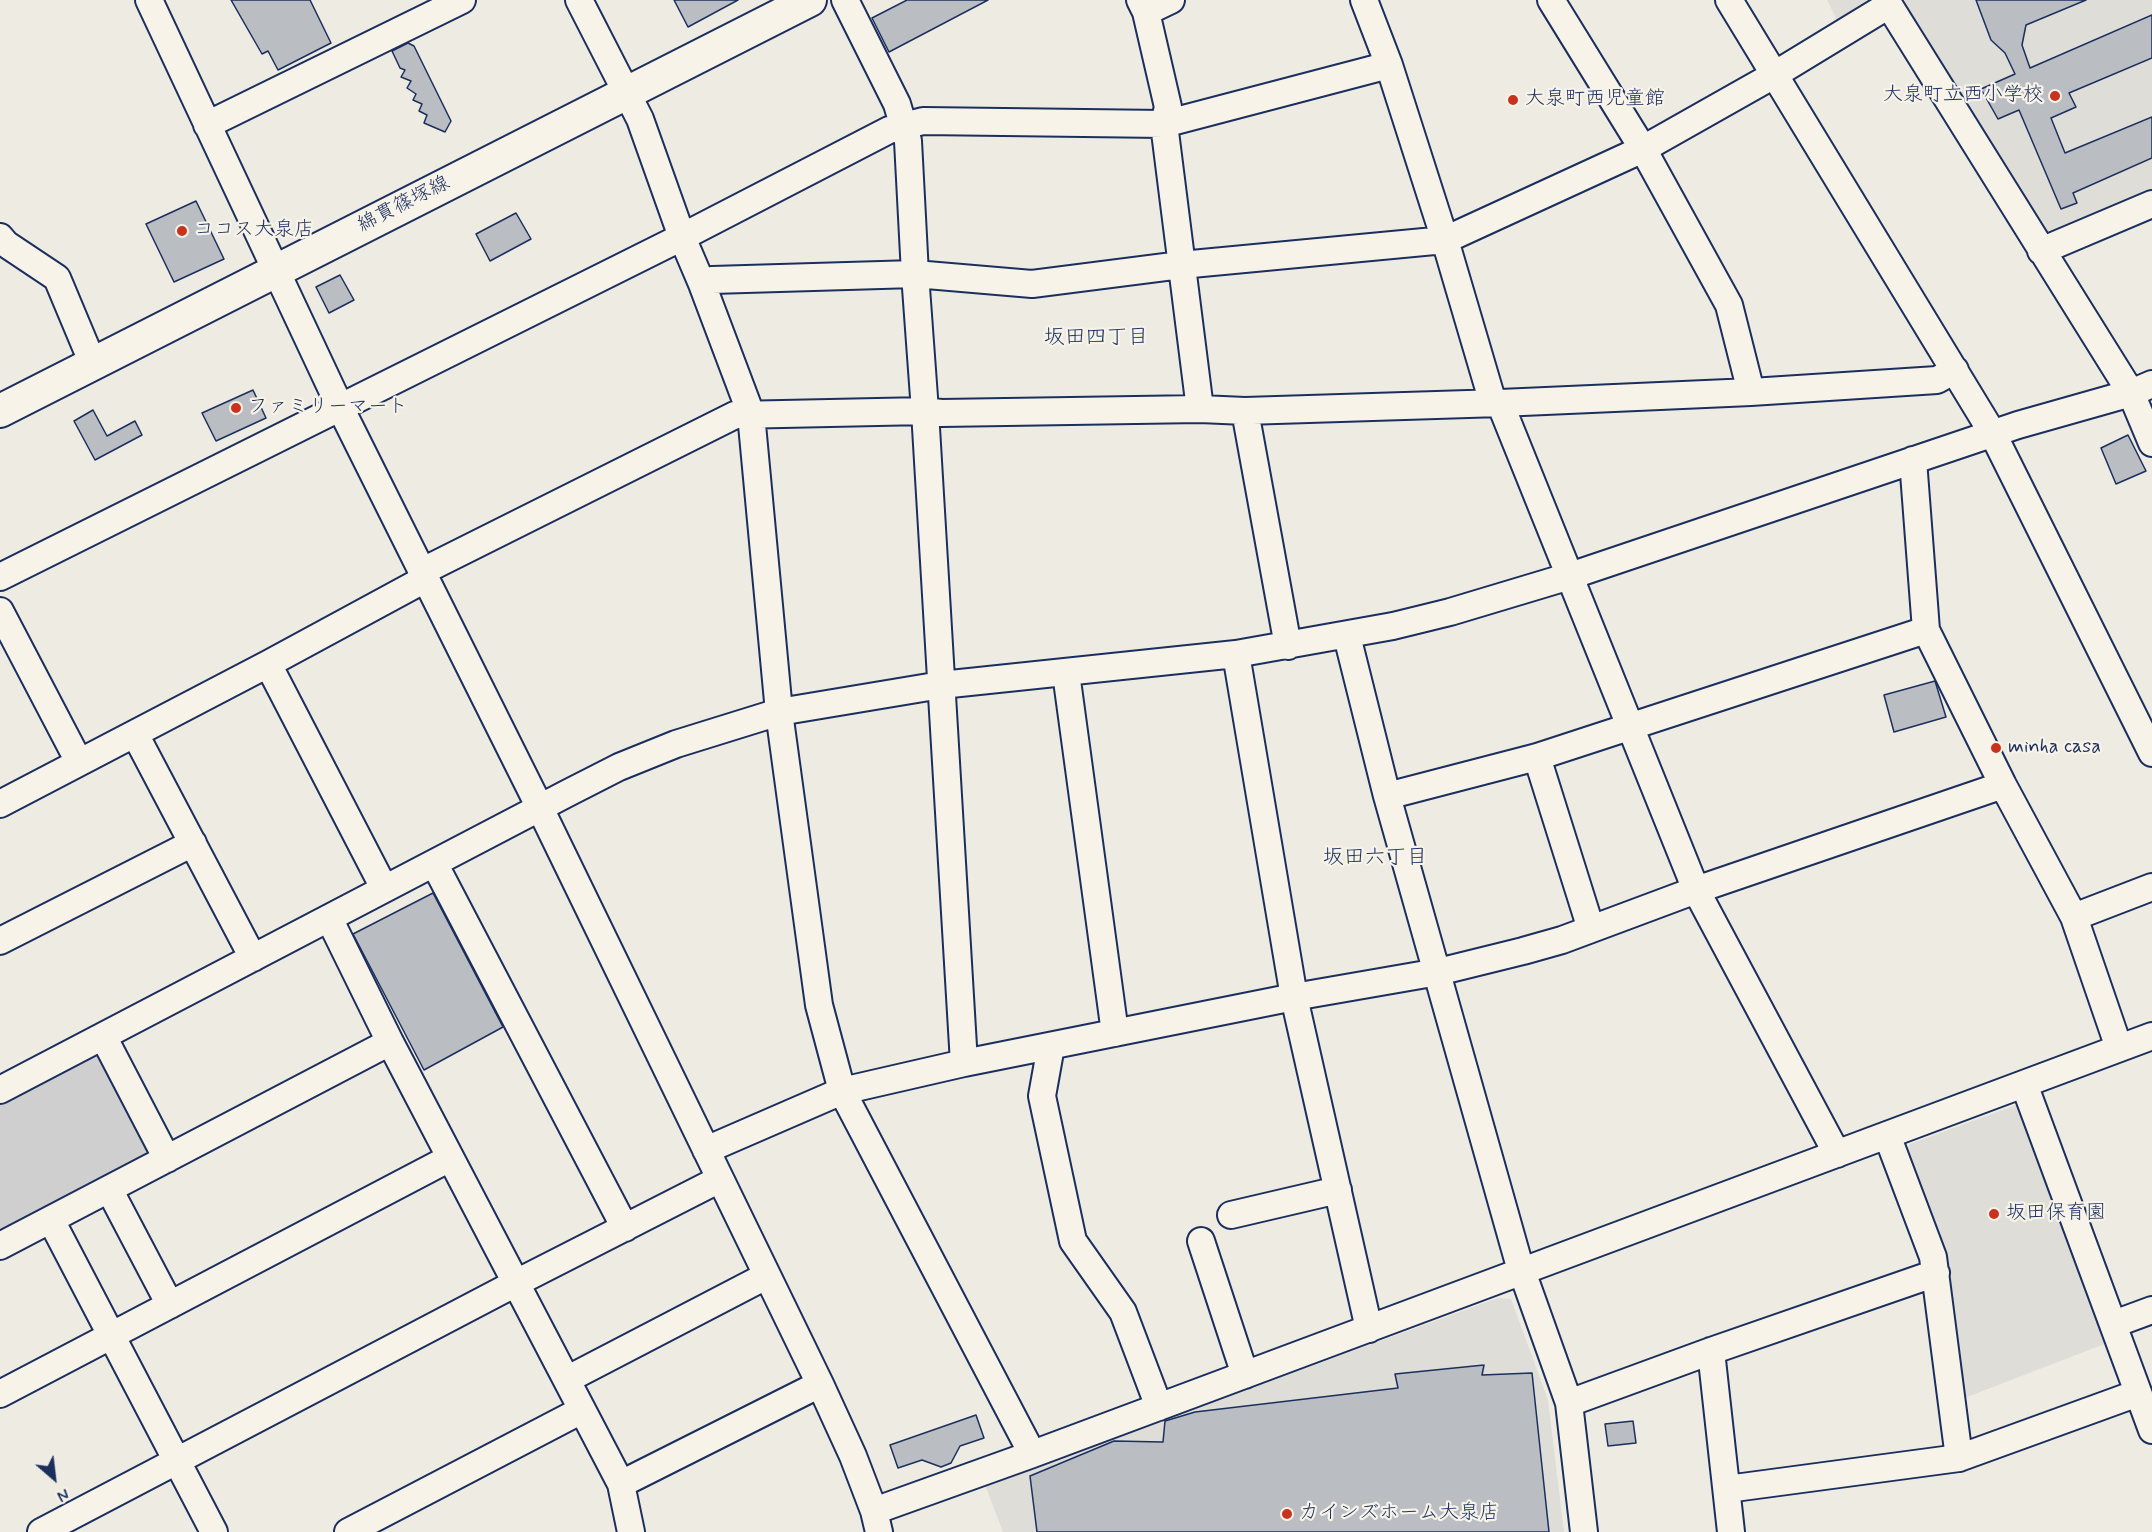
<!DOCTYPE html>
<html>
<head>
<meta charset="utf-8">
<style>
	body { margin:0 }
	#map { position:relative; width:2152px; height:1532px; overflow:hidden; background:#eeebe2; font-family:Mynerve,sans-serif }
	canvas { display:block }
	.north { position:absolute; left:24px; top:1448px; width:60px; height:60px; -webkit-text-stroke:4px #f7f3e8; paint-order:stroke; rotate:152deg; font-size:16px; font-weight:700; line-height:24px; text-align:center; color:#1b2f5e }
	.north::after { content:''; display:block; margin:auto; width:21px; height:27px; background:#1b2f5e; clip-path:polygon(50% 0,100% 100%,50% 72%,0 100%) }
</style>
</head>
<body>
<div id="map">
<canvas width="2152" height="1532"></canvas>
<div class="north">N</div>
</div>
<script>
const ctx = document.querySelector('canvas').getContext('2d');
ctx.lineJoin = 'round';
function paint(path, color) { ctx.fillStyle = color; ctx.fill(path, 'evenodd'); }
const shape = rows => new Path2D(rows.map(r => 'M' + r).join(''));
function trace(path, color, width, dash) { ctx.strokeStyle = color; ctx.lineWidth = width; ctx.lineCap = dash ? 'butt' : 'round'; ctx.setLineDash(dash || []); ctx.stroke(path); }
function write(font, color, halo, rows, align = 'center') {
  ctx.font = font + ' Mynerve,"Klee One",sans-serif'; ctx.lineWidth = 4.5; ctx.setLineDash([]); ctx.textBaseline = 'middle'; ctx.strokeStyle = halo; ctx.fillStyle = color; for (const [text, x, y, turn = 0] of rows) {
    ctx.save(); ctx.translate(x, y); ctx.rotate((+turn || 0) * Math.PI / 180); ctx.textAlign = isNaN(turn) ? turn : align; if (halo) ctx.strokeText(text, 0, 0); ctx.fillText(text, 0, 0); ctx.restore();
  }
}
const built = shape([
	[1827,0,1872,0,1838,22],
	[1902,0,2152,0,2152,192,2041,237],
	[2022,1103,2112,1341,1962,1399,1904,1156,1910,1144],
	[1498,1298,1511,1299,1548,1400,1564,1532,1003,1532,985,1485]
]);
const green = shape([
	[101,1051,156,1154,0,1237,0,1105]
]);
const building = shape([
	[231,0,310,0,331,43,278,70,268,51,262,54,231,0],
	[674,0,738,0,688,27,674,0],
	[907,0,988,0,889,52,872,18,907,0],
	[1976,0,2086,0,2026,25,2022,45,2030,68,2152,15,2152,58,2069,93,2076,107,2051,118,2065,153,2152,117,2152,158,2073,193,2077,203,2061,209,2019,110,1998,119,1981,89,2015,74,2005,53,1991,40,1976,0],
	[408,43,414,46,451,121,445,132,424,123,427,115,419,111,422,104,413,100,416,94,407,88,411,81,401,77,405,70,400,68,392,51,408,43],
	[196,201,224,259,174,282,146,224,196,201],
	[516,213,531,239,490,261,476,234,516,213],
	[340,275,354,300,329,313,316,287,340,275],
	[253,390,266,418,216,441,202,413,253,390],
	[93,410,107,436,135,421,142,435,95,460,74,421,93,410],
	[2128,435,2146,471,2116,484,2101,448,2128,435],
	[1935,681,1946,717,1894,732,1884,695,1935,681],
	[433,893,503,1027,424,1070,353,934,433,893],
	[1484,1365,1482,1375,1532,1373,1549,1532,1037,1532,1030,1476,1114,1441,1163,1442,1165,1421,1195,1412,1398,1388,1395,1374,1484,1365],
	[976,1415,984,1438,960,1446,951,1463,941,1467,922,1460,898,1468,890,1445,976,1415],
	[1633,1421,1636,1443,1608,1446,1605,1424,1633,1421]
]);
const minor = shape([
	[149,0,341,409,540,808,820,1384,853,1456,874,1511,879,1532],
	[579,0,640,119,682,237,702,284,751,414,779,712,819,1005,842,1091,1026,1442,1030,1455],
	[845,0,897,104,908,141,915,274,925,411,964,1063],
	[1140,0,1146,12,1168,107,1164,124,1200,409],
	[1364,0,1389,65,1445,240,1493,403],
	[1551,0,1643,149,1729,305,1751,392],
	[1729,0,1993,434,2152,753],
	[1146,12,1171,0],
	[207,125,462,0],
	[0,237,6,244,57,278,93,364],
	[2041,251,2152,204],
	[702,284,712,280,915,274,1032,284,1181,265,1445,240,1643,149,1774,75,1889,5,2131,393,2152,443],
	[1500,403,1696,890,1837,1154],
	[1245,411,1288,646],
	[1913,460,1926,630,2003,785,2074,917,2119,1048],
	[421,572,735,415,925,411,941,413,1200,409,1245,411,1500,403,1751,392,1937,380,1955,370],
	[0,577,682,237,889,130,923,121,1164,124,1389,65],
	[0,611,79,762],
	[1347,636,1387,796,1518,1260,1569,1403,1584,1532],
	[1236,654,1294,997,1369,1329],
	[268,664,384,888],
	[1066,673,1115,1033],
	[135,734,253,958],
	[1537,757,1591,929],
	[1387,796,1537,757,1926,630],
	[0,804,268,664,425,579],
	[434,863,625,1228],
	[2074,917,2152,887],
	[329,918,390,1042,621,1484,631,1532],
	[0,941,193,843],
	[103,1036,167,1159],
	[1051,1046,1042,1096,1073,1241,1123,1312,1159,1407],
	[2024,1084,2152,1430],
	[0,1090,568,793,619,767,676,744,779,712,941,685,1236,654,1393,626,1450,612,1570,576,2018,425,2131,393,2152,384],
	[1887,1135,1933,1257,1959,1458],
	[706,1150,842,1091,964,1063,1294,997,1438,972,1523,951,1562,940,1696,890,2003,785],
	[109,1189,170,1305],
	[1231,1215,1338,1190],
	[51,1220,214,1532],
	[1201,1241,1245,1375],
	[0,1246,390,1042],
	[2114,1324,2152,1310],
	[1711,1351,1731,1532],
	[568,1379,766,1276],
	[0,1394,450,1158],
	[1569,1403,1711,1351,1936,1273],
	[621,1484,820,1384],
	[1727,1489,1959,1458,2138,1393],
	[874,1511,1030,1455,2152,1036],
	[41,1532,516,1283,720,1179],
	[348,1532,582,1410]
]);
const major = shape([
	[0,411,810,0]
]);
const markers = [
	[2055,96,6,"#c8321e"],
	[1513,100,6,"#c8321e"],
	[182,231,6,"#c8321e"],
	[236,408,6,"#c8321e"],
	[1996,748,6,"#c8321e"],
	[1994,1214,6,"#c8321e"],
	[1287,1514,6,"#c8321e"]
];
const poiNames = [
	["大泉町立西小学校",2043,96,"right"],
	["大泉町西児童館",1525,100],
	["ココス大泉店",194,231],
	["ファミリーマート",248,408],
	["minha casa",2008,748],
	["坂田保育園",2006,1214],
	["カインズホーム大泉店",1299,1514]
];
const streetNames = [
	["綿貫篠塚線",404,205,-27]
];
const neighbourhoodNames = [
	["坂田四丁目",1096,339],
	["坂田六丁目",1375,859]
];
paint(built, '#deddd8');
paint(green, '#cfcfcf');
paint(building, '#babdc2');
trace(building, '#1b2f5e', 1.5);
trace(minor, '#1b2f5e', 30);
trace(major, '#1b2f5e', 36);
trace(minor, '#f7f3e8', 26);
trace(major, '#f7f3e8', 32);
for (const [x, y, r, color] of markers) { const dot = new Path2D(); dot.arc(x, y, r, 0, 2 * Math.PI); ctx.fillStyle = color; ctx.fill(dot); trace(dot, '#f7f3e8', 2); }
write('20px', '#1b2f5e', '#f7f3e8', poiNames, 'left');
write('20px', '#1b2f5e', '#f7f3e8', streetNames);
write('21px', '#1b2f5e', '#f7f3e8', neighbourhoodNames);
</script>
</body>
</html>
